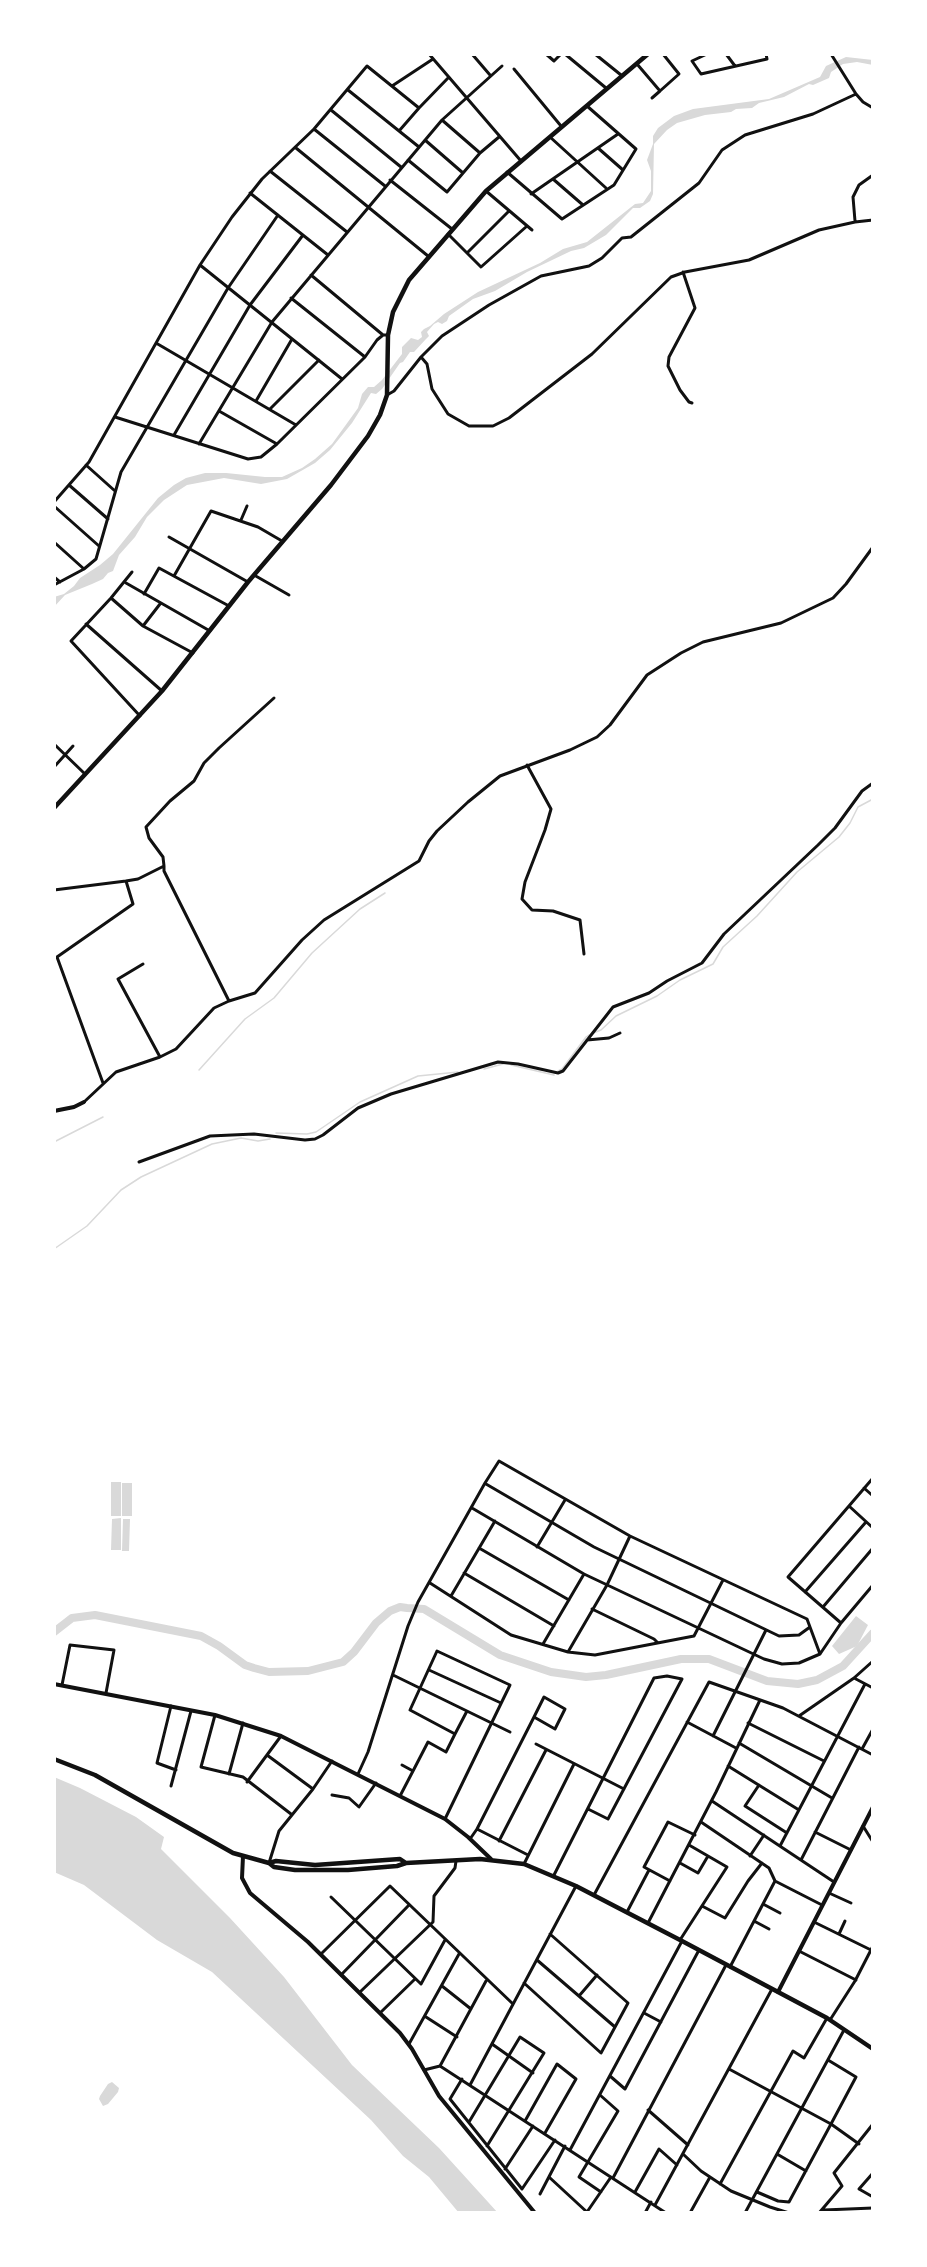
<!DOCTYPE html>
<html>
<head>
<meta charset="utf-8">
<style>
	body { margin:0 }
	#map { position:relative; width:927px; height:2267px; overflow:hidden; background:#fff; font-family:Georgia,serif }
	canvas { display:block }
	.frame { position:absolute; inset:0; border:56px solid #fff; pointer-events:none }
</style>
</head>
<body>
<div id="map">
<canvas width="927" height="2267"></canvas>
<div class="frame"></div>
</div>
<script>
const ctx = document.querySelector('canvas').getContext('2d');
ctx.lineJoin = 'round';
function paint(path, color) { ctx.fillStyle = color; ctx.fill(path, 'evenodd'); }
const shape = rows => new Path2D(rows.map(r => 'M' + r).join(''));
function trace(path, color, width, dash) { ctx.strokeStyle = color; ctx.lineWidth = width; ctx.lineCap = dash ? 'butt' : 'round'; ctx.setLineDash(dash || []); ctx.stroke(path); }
const water = shape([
	[846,57,873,60,873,65,857,62,843,64,831,72,829,78,813,85,809,84,784,97,759,103,752,108,736,109,731,112,705,115,677,123,667,130,654,144,653,194,650,201,640,208,633,208,606,235,584,248,571,251,527,272,495,291,473,299,449,316,447,321,442,324,438,322,434,324,427,332,429,336,426,339,414,352,410,352,403,362,400,363,382,389,376,394,371,393,352,423,330,450,315,463,287,479,261,484,224,478,187,485,164,500,147,517,135,537,119,555,113,571,108,573,103,579,92,584,65,595,54,607,54,597,64,594,74,586,80,578,100,565,113,554,158,498,174,485,186,478,205,473,226,473,265,477,282,477,302,468,315,459,332,444,358,408,362,394,368,387,374,387,382,380,402,354,402,347,411,338,418,340,422,337,421,332,424,329,430,326,444,314,478,292,540,263,563,249,587,242,635,204,643,203,651,191,651,171,647,160,653,144,653,136,658,128,674,116,693,109,769,99,820,77,826,66],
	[111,1482,121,1482,121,1516,111,1516],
	[122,1483,132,1483,132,1516,122,1516],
	[121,1518,121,1550,111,1550,112,1519],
	[123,1519,130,1519,129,1551,122,1551],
	[856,1616,868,1625,857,1646,839,1654,832,1646],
	[54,1777,80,1788,136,1817,164,1837,161,1849,230,1918,284,1977,352,2065,439,2148,498,2213,459,2213,429,2177,403,2156,371,2120,212,1972,157,1940,84,1885,54,1872],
	[112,2082,119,2088,118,2092,108,2104,103,2106,99,2099,100,2096,108,2084]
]);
const stream = shape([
	[593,1033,601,1030,616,1016,657,996,680,980,713,964,723,947,757,916,797,872,839,837,850,823,858,807,873,799],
	[511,1065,554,1075],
	[484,1069,503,1064],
	[199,1070,245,1019,274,998,312,953,360,909,385,893],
	[558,1071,562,1069,586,1037,589,1035],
	[276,1133,307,1134,316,1132,360,1102,418,1076,458,1072],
	[54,1142,103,1117],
	[54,1249,87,1226,121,1190,141,1177,212,1144,241,1138,258,1141,270,1139]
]);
const river = shape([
	[54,1632,72,1618,95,1615,201,1636,219,1646,245,1665,254,1668,269,1672,308,1671,343,1662,354,1652,376,1623,390,1611,400,1607,407,1608,424,1609,500,1655,551,1672,586,1677,606,1675,681,1659,709,1659,767,1681,798,1684,817,1680,843,1666,873,1633]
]);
const minor = shape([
	[429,54,521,161],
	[472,54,490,75],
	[546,54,554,61,561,54],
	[565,54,606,88],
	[595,54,621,75],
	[707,54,692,61,701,74,767,59,766,54],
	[726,54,735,66],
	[831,54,856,94,863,102,873,108],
	[637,64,660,91,679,74,663,54],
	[514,69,561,126],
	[392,86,433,59],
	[348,90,419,147],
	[652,98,660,91],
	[331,110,401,167],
	[442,120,480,153],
	[314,129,385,186],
	[399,131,419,108,449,77],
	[550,137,606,188],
	[425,140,463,173],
	[296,148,428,256],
	[598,148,623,170],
	[408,160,447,192,480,153,499,137],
	[270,171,347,232],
	[507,172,562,219,614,185,636,149,587,106],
	[553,179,583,205],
	[390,180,452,229],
	[486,191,532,230],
	[250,193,328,255],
	[531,194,618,134],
	[855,221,853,197,859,185,873,175],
	[448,234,481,267,527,226],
	[467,253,509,211],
	[200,265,342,379],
	[683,272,695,308,669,357,668,366,680,390,689,402,692,403],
	[311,275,383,335],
	[291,298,365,357],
	[156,343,296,425],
	[421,357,427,364,432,389,448,414,469,426,493,426,509,418,592,354,671,277,685,272,749,260,819,230,855,222,873,220],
	[387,395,394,391,421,357,442,336,489,305,541,276,589,266,602,258,622,238,631,237,699,183,722,150,745,135,813,114,856,94],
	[256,401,292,339],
	[270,409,319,360],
	[219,411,277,444],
	[115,417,248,459,261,457,277,444,365,357,377,340,383,335,388,335],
	[174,435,250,305,303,235],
	[199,444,272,322,442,120,502,66],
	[86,465,115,491],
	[69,485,108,519],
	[54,502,89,462,200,265,232,217,262,179,314,129,367,66,419,108],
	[54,506,99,546],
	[241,520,247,506],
	[169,537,248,582],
	[54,542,84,569],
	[132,572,111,598,71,641,140,716],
	[254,575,289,595],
	[174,576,211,511,258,527,282,541],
	[54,577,60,582],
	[126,583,210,631],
	[54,585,84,569,96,559,121,472,228,288,278,215],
	[144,594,159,568,229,606],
	[111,598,143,626,193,653],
	[86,624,162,691],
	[143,626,160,604],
	[54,744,85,774],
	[527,765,551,809,545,830,525,882,522,899,532,910,553,911,580,920,584,954],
	[54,767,73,746],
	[164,866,163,857,149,838,146,827,170,801,194,781,204,763,219,748,274,698],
	[54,890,126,881,133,904,57,957,103,1083],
	[143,964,118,979,160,1057],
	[229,1001,255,993,302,940,324,920,419,861,429,841,437,831,468,802,500,776,570,750,597,737,610,725,647,675,681,653,703,642,781,623,833,598,846,584,873,547],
	[587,1040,609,1038,620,1033],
	[84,1102,116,1072,160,1057,176,1049,214,1008,229,1001,164,871,164,866,138,879,126,881],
	[139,1162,210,1136,254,1134,305,1140,315,1139,323,1135,358,1108,391,1094,498,1062,518,1064,558,1073,563,1071,613,1007,649,993,667,981,702,963,724,934,818,845,835,828,862,791,873,783],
	[486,1484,594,1547,779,1636,799,1635,810,1627],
	[864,1488,873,1496],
	[849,1506,873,1528],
	[472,1508,584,1574,764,1659,782,1664,799,1663,820,1654,841,1623,873,1585],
	[537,1547,565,1500],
	[479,1548,569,1600],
	[464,1573,554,1626],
	[430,1583,511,1635,568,1652,595,1655,694,1636,723,1580],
	[805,1592,866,1522],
	[451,1596,495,1521],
	[823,1607,873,1548],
	[592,1609,654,1639,658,1643],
	[841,1623,788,1577,873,1478],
	[543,1644,584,1574],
	[568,1652,607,1585,630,1536],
	[429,1670,501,1703],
	[393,1675,510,1732],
	[854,1678,873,1688],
	[62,1685,70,1645,114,1650,106,1693],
	[171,1706,157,1763,176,1770],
	[215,1715,201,1767,243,1777,291,1814],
	[799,1716,854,1678,873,1661],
	[687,1722,736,1748],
	[748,1723,824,1761],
	[713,1736,766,1630],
	[739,1743,832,1798],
	[536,1744,624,1789],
	[862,1749,873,1729],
	[267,1755,313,1789,279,1831,269,1863],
	[728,1766,799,1810],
	[413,1771,428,1742,446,1752,455,1734],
	[229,1774,243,1723],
	[358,1774,368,1752,408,1626,418,1602,485,1483,499,1461,630,1536,807,1619,820,1654],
	[247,1782,281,1736],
	[759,1785,745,1806,787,1833],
	[171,1786,191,1711],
	[313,1789,332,1761],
	[332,1795,349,1798,359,1807,376,1783],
	[400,1796,413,1771,402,1765],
	[712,1801,834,1882],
	[445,1819,510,1685,437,1651,410,1710,455,1734,467,1711],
	[701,1822,769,1868,775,1881,822,1905],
	[863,1826,873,1842],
	[477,1829,534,1717,544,1697,565,1709,555,1729,534,1717],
	[815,1832,851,1850],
	[470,1839,477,1829,528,1855],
	[499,1841,546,1750],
	[780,1846,865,1684],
	[750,1856,764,1835],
	[801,1860,859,1747],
	[680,1863,698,1873,708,1856],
	[524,1864,574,1764],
	[554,1875,654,1678,667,1676,682,1679,608,1819,588,1809],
	[670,1881,644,1867,668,1822,695,1835],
	[829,1893,851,1903],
	[594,1895,709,1682,783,1708,873,1755],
	[331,1897,421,1984,445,1940],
	[763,1904,780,1913],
	[702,1906,725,1918,748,1881,762,1863],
	[627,1912,649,1870],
	[754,1921,769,1929],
	[814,1922,871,1950],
	[648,1923,716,1792,760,1700],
	[839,1934,845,1921],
	[680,1940,727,1867,689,1845],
	[799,1951,856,1980],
	[321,1954,390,1886,513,2004],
	[537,1960,615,2027],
	[730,1967,775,1881],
	[341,1975,409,1905],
	[524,1983,601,2053,628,2003,550,1934],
	[442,1986,471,2009],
	[360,1992,433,1922,434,1896,455,1868,456,1861],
	[579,1996,597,1975],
	[380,2013,415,1979],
	[644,2013,661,2022],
	[426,2017,457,2037],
	[830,2020,855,1981,873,1946],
	[409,2044,459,1954],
	[492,2044,533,2073],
	[440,2066,486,1981],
	[729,2069,831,2124,859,2144],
	[424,2070,440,2066,666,2213],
	[610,2076,625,2089,699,1950],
	[462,2079,450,2099,522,2189,555,2140],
	[470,2085,576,1886],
	[600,2095,618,2111,579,2177,601,2192],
	[648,2110,688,2145],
	[525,2121,557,2064,576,2079,545,2133],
	[469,2122,520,2037,544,2053,487,2146],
	[570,2150,682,1941],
	[683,2154,701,2171,731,2191,770,2207,789,2213],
	[777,2154,806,2171],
	[505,2169,533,2126],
	[873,2173,859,2189,873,2197],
	[549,2177,588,2213],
	[613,2178,726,1965],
	[720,2184,793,2051,804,2058,827,2018],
	[635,2192,659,2149,677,2165],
	[757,2192,778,2201,789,2202,831,2124,856,2077,828,2060],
	[540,2194,565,2146],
	[655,2205,772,1989],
	[824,2210,873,2208],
	[587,2212,611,2177],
	[645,2213,651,2202],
	[690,2213,710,2177],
	[745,2213,844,2030],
	[819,2213,842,2186,834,2173,873,2124]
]);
const tertiary = shape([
	[54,1111,74,1107,84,1102],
	[54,1684,215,1715,281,1736,445,1819,468,1837,491,1859],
	[243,1856,242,1878,250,1893,308,1942,400,2033,412,2049,439,2096,535,2213],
	[778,1992,873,1807]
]);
const trunk = shape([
	[54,808,162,691,248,582,331,485,368,436,380,415,387,395,388,335,393,312,409,280,486,191,648,54],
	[54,1759,95,1775,233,1853,269,1863,274,1867,295,1870,348,1870,397,1866,406,1863,480,1859,524,1864,576,1886,682,1941,827,2018,873,2049],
	[269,1863,276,1861,315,1865,400,1859,406,1863]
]);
paint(water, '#d9d9d9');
trace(stream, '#d9d9d9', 1.5);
trace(river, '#d9d9d9', 8);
trace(minor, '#111', 3);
trace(tertiary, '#111', 4);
trace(trunk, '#111', 4.5);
</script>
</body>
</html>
